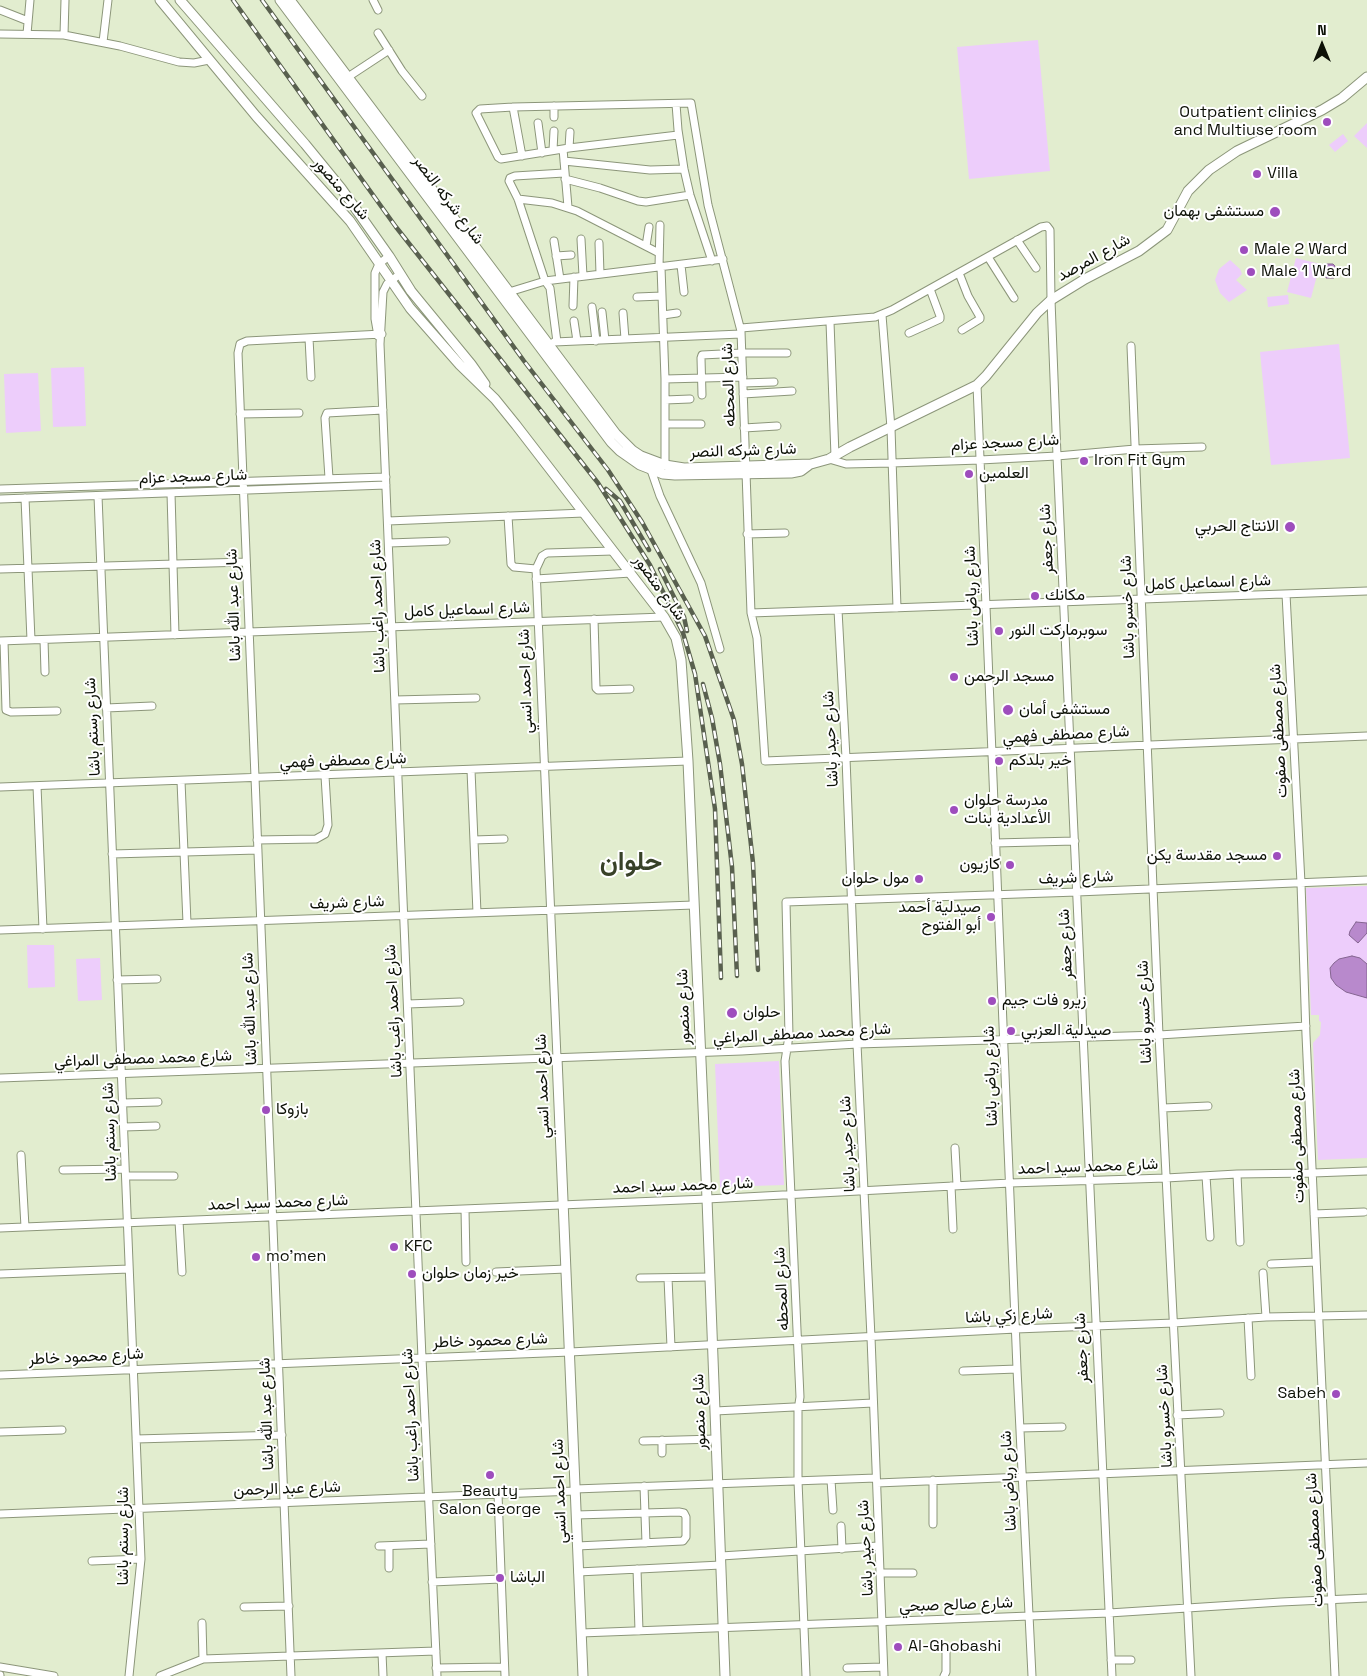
<!DOCTYPE html>
<html>
<head>
<meta charset="utf-8">
<style>
	body { margin:0 }
	#map { position:relative; width:1367px; height:1676px; overflow:hidden; background:#e2edcf; font-family:"Space Grotesk",sans-serif }
	canvas { display:block }
	.north { position:absolute; left:1297px; top:20px; width:50px; height:50px; -webkit-text-stroke:4px #fff; paint-order:stroke; rotate:0deg; font-size:14px; font-weight:700; line-height:20px; text-align:center; color:#0d1107 }
	.north::after { content:''; display:block; margin:auto; width:18px; height:22px; background:#0d1107; clip-path:polygon(50% 0,100% 100%,50% 72%,0 100%) }
</style>
</head>
<body>
<div id="map">
<canvas width="1367" height="1676"></canvas>
<div class="north">N</div>
</div>
<script>
const ctx = document.querySelector('canvas').getContext('2d');
ctx.lineJoin = 'round';
function paint(path, color) { ctx.fillStyle = color; ctx.fill(path, 'evenodd'); }
const shape = rows => new Path2D(rows.map(r => 'M' + r).join(''));
function trace(path, color, width, dash) { ctx.strokeStyle = color; ctx.lineWidth = width; ctx.lineCap = dash ? 'butt' : 'round'; ctx.setLineDash(dash || []); ctx.stroke(path); }
function write(font, color, halo, rows, align = 'center') {
  ctx.font = font + ' "Space Grotesk",Vazirmatn,sans-serif'; ctx.lineWidth = 4; ctx.setLineDash([]); ctx.textBaseline = 'middle'; ctx.strokeStyle = halo; ctx.fillStyle = color; for (const [text, x, y, turn = 0] of rows) {
    ctx.save(); ctx.translate(x, y); ctx.rotate((+turn || 0) * Math.PI / 180); ctx.textAlign = isNaN(turn) ? turn : align; if (halo) ctx.strokeText(text, 0, 0); ctx.fillText(text, 0, 0); ctx.restore();
  }
}
const green = shape([
	[1038,40,1050,171,969,179,957,47],
	[1367,123,1367,148,1354,136],
	[1343,134,1348,141,1335,152,1329,145],
	[1296,258,1320,264,1311,298,1287,292],
	[1230,260,1240,269,1242,274,1236,280,1247,290,1229,302,1220,293,1215,280,1219,269],
	[1288,295,1289,304,1268,307,1267,297],
	[1339,344,1350,458,1271,465,1260,352],
	[84,367,86,426,53,427,51,368],
	[38,373,41,431,6,433,4,374],
	[1367,886,1367,1158,1318,1160,1313,1043,1320,1035,1321,1022,1319,1021,1319,1015,1311,1015,1306,888],
	[27,945,54,945,55,987,28,988],
	[100,958,102,1000,78,1001,76,959],
	[779,1061,784,1185,720,1187,715,1064]
]);
const water = shape([
	[1326,264,1333,264,1335,266,1334,278,1326,278,1326,264],
	[1356,922,1367,923,1367,933,1358,943,1349,935,1350,931,1356,922],
	[1352,956,1360,958,1367,964,1367,998,1346,992,1336,985,1331,978,1330,968,1334,963,1339,959,1352,956]
]);
const minor = shape([
	[373,0,378,10],
	[0,10,28,21],
	[378,33,402,71,422,96],
	[0,34,64,35,120,46,179,62,194,63,209,60],
	[27,34,30,0],
	[64,35,65,0],
	[103,42,108,0],
	[348,77,389,50],
	[676,104,678,130,684,169,690,195,712,261],
	[513,107,522,156],
	[554,117,554,106],
	[538,123,542,153],
	[678,135,569,148,501,159,498,157,476,113,480,109,513,107,691,103,708,205,741,331,751,613,757,638,765,761,1367,736],
	[569,148,570,132],
	[563,149,568,207],
	[553,150,554,131],
	[564,161,650,170,684,169],
	[565,179,600,188,638,201,646,202,690,195],
	[518,199,552,203,577,211,659,253],
	[581,239,583,276],
	[1017,240,1036,268],
	[554,241,560,279],
	[599,243,600,274],
	[646,246,649,227],
	[556,256,571,255],
	[988,257,1014,298],
	[681,265,684,292],
	[659,267,660,225],
	[661,267,665,379,665,465],
	[959,273,968,296,980,317,980,319,962,330],
	[400,274,387,284,383,292,380,344,422,1358,437,1676],
	[509,292,545,281,723,259],
	[637,297,662,296],
	[573,306,574,277],
	[592,307,596,341],
	[602,312,605,340],
	[623,313,625,339],
	[663,315,677,313],
	[882,315,891,428,897,608],
	[574,321,577,341],
	[830,322,835,456],
	[741,328,875,317,892,310,1041,227,1047,226,1050,230,1051,300,1057,456,1112,1676],
	[909,333,940,319,940,316,930,289],
	[378,336,375,319,375,273,379,264,389,256],
	[309,338,311,377],
	[554,342,741,334],
	[557,342,550,288,545,281,518,199,509,181,510,178,515,176,564,173],
	[1131,346,1159,1035,1191,1676],
	[665,379,743,377],
	[743,383,774,382],
	[977,385,1017,1369,1032,1676],
	[743,394,792,391],
	[702,395,701,358,702,355,742,353,787,353],
	[665,400,690,399],
	[240,414,299,413],
	[665,424,701,424],
	[744,428,777,426],
	[829,459,846,464,892,463,980,460,1057,456,1135,449,1202,447],
	[651,470,660,496,701,583,720,649],
	[329,478,325,418,327,413,383,410],
	[0,489,386,477],
	[171,493,175,635],
	[98,496,141,1559,129,1676],
	[25,498,31,640],
	[0,499,386,485],
	[508,516,511,564,514,567,536,569,557,1058],
	[388,521,584,513],
	[747,534,785,533],
	[389,543,446,541],
	[0,569,246,562],
	[536,569,542,556,547,553,613,551],
	[536,579,631,573],
	[1286,594,1301,883,1306,1035,1335,1676],
	[838,610,846,758,857,1044,871,1337,884,1676],
	[751,613,1367,591],
	[594,619,596,688,598,690,630,689],
	[44,640,45,672],
	[0,641,664,617],
	[4,641,6,710,11,712,57,711],
	[395,700,476,698],
	[106,708,152,706],
	[471,770,477,913],
	[181,781,187,923],
	[37,786,43,929],
	[0,787,688,761],
	[257,840,316,839,325,834,328,825,325,776],
	[474,840,504,839],
	[995,843,1075,841],
	[112,854,258,850],
	[0,930,694,905],
	[117,980,157,979],
	[408,1004,460,1002],
	[0,1078,742,1051,857,1044,1159,1035,1306,1026],
	[123,1103,158,1102],
	[1163,1108,1208,1106],
	[124,1127,156,1126],
	[955,1148,957,1185],
	[21,1155,25,1227],
	[63,1170,125,1169],
	[1237,1174,1240,1242],
	[126,1176,174,1176],
	[1206,1176,1210,1237],
	[951,1186,953,1229],
	[465,1209,466,1262],
	[1314,1214,1364,1212],
	[179,1221,182,1272],
	[0,1228,707,1199,1010,1183,1166,1178,1237,1174,1313,1173,1367,1171],
	[1271,1264,1316,1262],
	[496,1272,566,1269],
	[1263,1273,1266,1317],
	[0,1274,129,1269],
	[640,1278,710,1277],
	[668,1278,671,1347],
	[1248,1318,1251,1376],
	[963,1371,1017,1369],
	[0,1375,570,1352,1016,1329,1174,1323,1266,1317,1367,1315],
	[715,1411,873,1403],
	[1177,1415,1220,1413],
	[1020,1428,1062,1427],
	[0,1432,62,1430],
	[136,1439,282,1435],
	[662,1440,662,1453],
	[643,1441,716,1439],
	[831,1480,833,1510],
	[933,1480,933,1524],
	[877,1483,1367,1463],
	[644,1486,646,1543],
	[575,1489,876,1478],
	[498,1494,505,1676],
	[0,1514,575,1491],
	[576,1515,679,1512,684,1513,686,1517,686,1537,683,1541,577,1546],
	[841,1526,842,1549],
	[379,1546,431,1544],
	[389,1546,389,1568],
	[721,1556,878,1546],
	[92,1561,141,1559],
	[637,1569,639,1631],
	[578,1572,721,1565],
	[881,1573,913,1573],
	[432,1582,501,1579],
	[244,1607,289,1606],
	[202,1623,203,1659],
	[581,1633,1109,1613,1281,1602,1367,1598],
	[382,1653,383,1676],
	[1111,1660,1131,1660],
	[0,1667,54,1676],
	[436,1668,504,1667],
	[847,1668,883,1667],
	[0,1675,0,1676],
	[160,1676,203,1659,436,1651],
	[291,1676,238,353,240,344,247,341,382,334],
	[806,1676,798,1481,798,1410,800,1397,785,1061,789,1036,786,902,1077,892,1367,880],
	[944,1676,946,1672,946,1648]
]);
const tertiary = shape([
	[160,0,256,116,350,221,410,308,460,365,495,399,516,425,664,617,676,638,681,660,688,761,707,1199,725,1676],
	[180,0,305,144,341,188,389,256,411,291,471,364,485,384],
	[280,0,611,442,620,451,640,465,663,474,675,475,791,473,801,471,809,465],
	[290,0,616,434,632,450,641,456,665,465,684,468,811,464,829,459,850,447,977,385,986,376,1037,313,1051,300,1085,279,1139,251,1167,230,1188,191,1209,170,1237,151,1322,110,1342,98,1367,77],
	[557,1058,583,1676]
]);
const rail = shape([
	[233,0,396,227,598,483,650,565,683,633,695,674,715,809,721,978],
	[262,0,524,361,608,470,642,522,705,636,734,720,742,764,753,863,758,970],
	[606,489,620,501,649,550],
	[660,569,684,617,687,631],
	[703,684,712,718,720,764,732,867,737,976]
]);
const markers = [
	[1327,122,5,"#9e4dbd"],
	[1257,174,5,"#9e4dbd"],
	[1275,212,6,"#9e4dbd"],
	[1244,250,5,"#9e4dbd"],
	[1251,272,5,"#9e4dbd"],
	[1084,461,5,"#9e4dbd"],
	[969,474,5,"#9e4dbd"],
	[1290,527,6,"#9e4dbd"],
	[1035,596,5,"#9e4dbd"],
	[999,631,5,"#9e4dbd"],
	[954,677,5,"#9e4dbd"],
	[1008,710,6,"#9e4dbd"],
	[999,761,5,"#9e4dbd"],
	[954,810,5,"#9e4dbd"],
	[1277,856,5,"#9e4dbd"],
	[1010,865,5,"#9e4dbd"],
	[919,879,5,"#9e4dbd"],
	[991,917,5,"#9e4dbd"],
	[992,1001,5,"#9e4dbd"],
	[732,1013,6,"#9e4dbd"],
	[1011,1031,5,"#9e4dbd"],
	[266,1110,5,"#9e4dbd"],
	[394,1247,5,"#9e4dbd"],
	[256,1257,5,"#9e4dbd"],
	[412,1274,5,"#9e4dbd"],
	[1336,1394,5,"#9e4dbd"],
	[490,1475,5,"#9e4dbd"],
	[500,1578,5,"#9e4dbd"],
	[898,1647,5,"#9e4dbd"]
];
const poiNames = [
	["Outpatient clinics",1317,113,"right"],
	["and Multiuse room",1317,131,"right"],
	["Villa",1267,174],
	["مستشفى بهمان",1264,212,"right"],
	["Male 2 Ward",1254,250],
	["Male 1 Ward",1261,272],
	["Iron Fit Gym",1094,461],
	["العلمين",979,474],
	["الانتاج الحربي",1279,527,"right"],
	["مكانك",1045,596],
	["سوبرماركت النور",1009,631],
	["مسجد الرحمن",964,677],
	["مستشفى أمان",1019,710],
	["خير بلدكم",1009,761],
	["مدرسة حلوان",964,801],
	["الأعدادية بنات",964,819],
	["مسجد مقدسة يكن",1267,856,"right"],
	["كازيون",1000,865,"right"],
	["مول حلوان",909,879,"right"],
	["صيدلية أحمد",981,908,"right"],
	["أبو الفتوح",981,926,"right"],
	["زيرو فات جيم",1002,1001],
	["حلوان",743,1013],
	["صيدلية العزبي",1021,1031],
	["بازوكا",276,1110],
	["KFC",404,1247],
	["mo'men",266,1257],
	["خير زمان حلوان",422,1274],
	["Sabeh",1326,1394,"right"],
	["Beauty",490,1492,"center"],
	["Salon George",490,1510,"center"],
	["الباشا",510,1578],
	["Al-Ghobashi",908,1647]
];
const streetNames = [
	["شارع منصور",341,189,49],
	["شارع شركه النصر",448,200,53],
	["شارع المرصد",1094,258,-29],
	["شارع المحطه",729,385,-92],
	["شارع مسجد عزام",1005,443,-3],
	["شارع شركه النصر",743,451,-2],
	["شارع مسجد عزام",193,477,-2],
	["شارع جعفر",1047,539,-93],
	["شارع اسماعيل كامل",1208,583,-2],
	["شارع منصور",659,588,54],
	["شارع رياض باشا",972,596,-92],
	["شارع عبد الله باشا",234,605,-92],
	["شارع احمد راغب باشا",378,606,-92],
	["شارع خسرو باشا",1128,607,-92],
	["شارع اسماعيل كامل",467,610,-2],
	["شارع احمد انسي",526,681,-92],
	["شارع رستم باشا",93,727,-93],
	["شارع مصطفى صفوت",1279,731,-93],
	["شارع مصطفى فهمي",1066,735,-3],
	["شارع حيدر باشا",831,739,-93],
	["شارع مصطفى فهمي",343,761,-2],
	["شارع شريف",1076,878,-2],
	["شارع شريف",347,903,-2],
	["شارع جعفر",1066,944,-93],
	["شارع منصور",684,1007,-92],
	["شارع عبد الله باشا",250,1009,-92],
	["شارع احمد راغب باشا",394,1011,-93],
	["شارع خسرو باشا",1145,1012,-92],
	["شارع محمد مصطفى المراغي",802,1034,-3],
	["شارع محمد مصطفى المراغي",143,1059,-2],
	["شارع رياض باشا",991,1076,-92],
	["شارع احمد انسي",543,1086,-92],
	["شارع رستم باشا",110,1132,-92],
	["شارع مصطفى صفوت",1297,1136,-92],
	["شارع حيدر باشا",848,1144,-93],
	["شارع محمد سيد احمد",1088,1167,-2],
	["شارع محمد سيد احمد",683,1186,-2],
	["شارع محمد سيد احمد",278,1203,-2],
	["شارع المحطه",782,1289,-93],
	["شارع زكي باشا",1009,1316,-3],
	["شارع محمود خاطر",490,1341,-2],
	["شارع جعفر",1082,1348,-93],
	["شارع محمود خاطر",86,1357,-3],
	["شارع منصور",700,1412,-92],
	["شارع عبد الله باشا",267,1414,-92],
	["شارع احمد راغب باشا",411,1415,-93],
	["شارع خسرو باشا",1165,1416,-93],
	["شارع رياض باشا",1009,1481,-93],
	["شارع عبد الرحمن",287,1489,-2],
	["شارع احمد انسي",560,1491,-92],
	["شارع رستم باشا",124,1536,-90],
	["شارع مصطفى صفوت",1315,1540,-93],
	["شارع حيدر باشا",866,1548,-93],
	["شارع صالح صبحي",956,1605,-2]
];
const townNames = [
	["حلوان",631,863]
];
paint(green, '#edcdfb');
paint(water, '#b889cc');
trace(water, '#856591', 1);
trace(minor, '#8c967a', 9);
trace(tertiary, '#8c967a', 11);
trace(minor, '#fff', 7);
trace(tertiary, '#fff', 9);
trace(rail, '#59604f', 4.5);
trace(rail, '#fff', 2.5, [8]);
for (const [x, y, r, color] of markers) { const dot = new Path2D(); dot.arc(x, y, r, 0, 2 * Math.PI); ctx.fillStyle = color; ctx.fill(dot); trace(dot, '#fff', 2); }
write('16px', '#0d1107', '#fff', poiNames, 'left');
write('16px', '#0d1107', '#fff', streetNames);
write('bold 26px', '#384128', '#fff', townNames);
</script>
</body>
</html>
